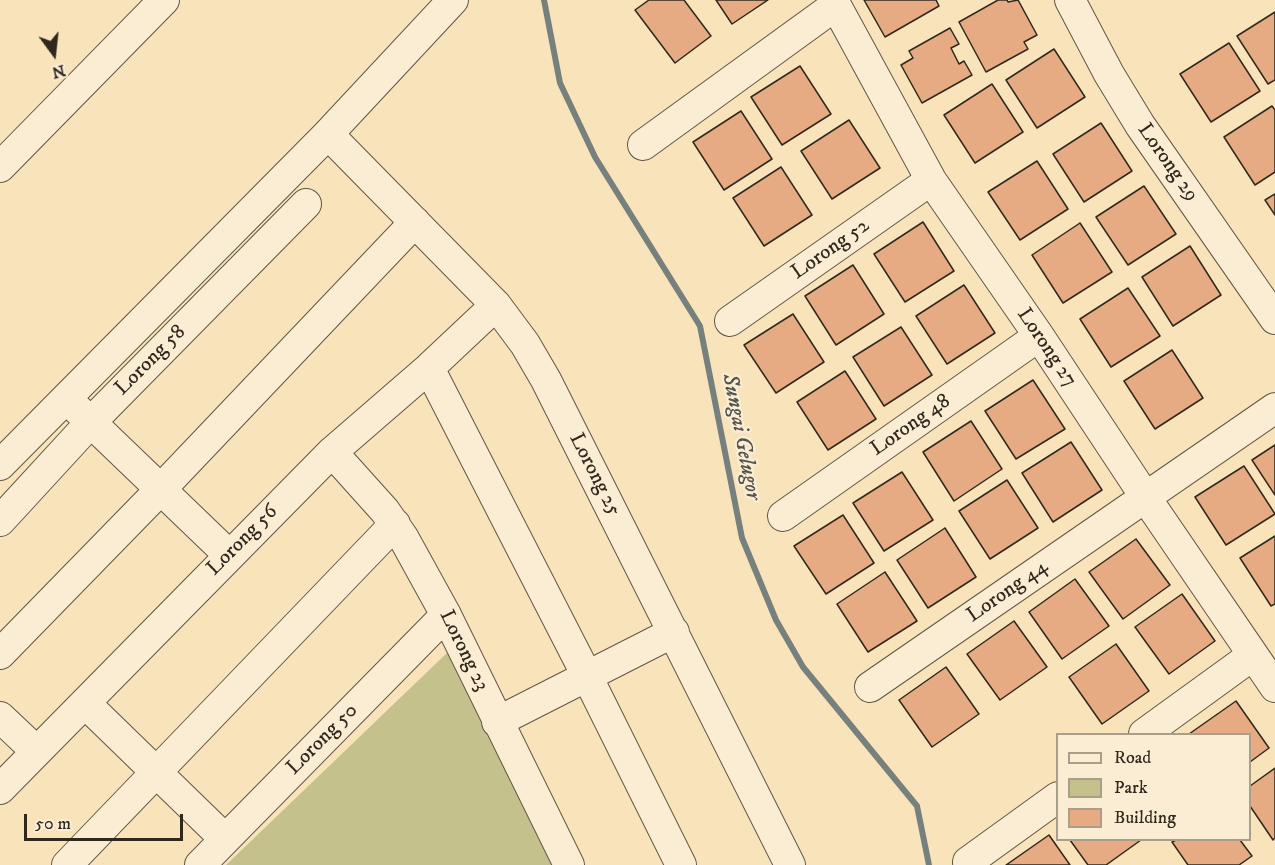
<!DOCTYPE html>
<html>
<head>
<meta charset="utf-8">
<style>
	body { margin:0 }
	#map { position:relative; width:1275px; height:865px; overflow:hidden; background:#f8e3bb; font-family:"IM FELL DW Pica",serif }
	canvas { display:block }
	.legend { position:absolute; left:1056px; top:733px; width:195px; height:108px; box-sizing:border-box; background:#faedd3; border:2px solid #a99e8a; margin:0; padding:8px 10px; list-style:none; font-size:18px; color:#30281d }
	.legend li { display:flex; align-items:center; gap:12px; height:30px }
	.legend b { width:30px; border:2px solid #a99e8a }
	.north { position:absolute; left:24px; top:24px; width:60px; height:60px; -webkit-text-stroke:4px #faedd3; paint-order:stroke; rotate:165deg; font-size:16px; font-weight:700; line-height:24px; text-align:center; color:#30281d }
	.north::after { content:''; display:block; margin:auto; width:21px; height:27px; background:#30281d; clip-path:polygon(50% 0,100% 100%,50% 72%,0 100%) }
	.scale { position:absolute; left:24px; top:814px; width:159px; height:27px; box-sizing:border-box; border:3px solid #30281d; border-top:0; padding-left:8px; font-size:18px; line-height:21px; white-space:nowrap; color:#30281d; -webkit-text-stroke:4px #faedd3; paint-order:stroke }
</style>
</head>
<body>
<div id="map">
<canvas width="1275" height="865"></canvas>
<ul class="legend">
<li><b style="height:8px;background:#faedd3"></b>Road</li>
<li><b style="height:16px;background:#c4c18c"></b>Park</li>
<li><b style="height:16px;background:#e6ab82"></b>Building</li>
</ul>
<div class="north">N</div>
<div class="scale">50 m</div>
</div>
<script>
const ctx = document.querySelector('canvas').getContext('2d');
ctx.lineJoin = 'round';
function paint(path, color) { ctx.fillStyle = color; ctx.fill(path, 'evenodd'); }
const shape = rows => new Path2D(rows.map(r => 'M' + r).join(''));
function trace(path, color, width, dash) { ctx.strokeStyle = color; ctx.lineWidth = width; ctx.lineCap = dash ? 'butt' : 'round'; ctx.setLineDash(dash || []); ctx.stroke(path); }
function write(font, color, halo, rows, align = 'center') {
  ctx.font = font + ' "IM FELL DW Pica",serif'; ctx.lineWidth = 4.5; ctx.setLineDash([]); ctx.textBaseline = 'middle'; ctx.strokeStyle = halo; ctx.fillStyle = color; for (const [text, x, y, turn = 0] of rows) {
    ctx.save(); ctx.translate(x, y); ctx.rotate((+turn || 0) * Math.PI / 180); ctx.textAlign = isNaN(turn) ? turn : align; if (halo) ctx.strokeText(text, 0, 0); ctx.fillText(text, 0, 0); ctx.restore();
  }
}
const green = shape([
	[449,651,556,865,226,865]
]);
const stream = shape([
	[544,0,560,83,595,157,700,326,742,538,776,620,803,667,917,806,929,865]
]);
const building = shape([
	[649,0,684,0,711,36,675,63,635,10,649,0],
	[716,0,768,0,732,24,716,0],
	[864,0,936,0,939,6,885,37,864,0],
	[998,0,1007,0,1008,2,1018,0,1037,35,1024,42,1028,49,986,72,959,22,998,0],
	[1275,12,1275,80,1268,84,1237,36,1275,12],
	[950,28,959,44,951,48,959,64,964,61,972,75,922,103,901,65,913,58,909,51,950,28],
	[1229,43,1260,91,1211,122,1180,74,1229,43],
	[1054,49,1085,97,1037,128,1006,80,1054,49],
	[800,66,831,114,782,145,751,97,800,66],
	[992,84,1023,132,975,163,944,115,992,84],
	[1272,106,1275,110,1275,172,1255,185,1224,137,1272,106],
	[741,111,772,159,724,190,693,142,741,111],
	[849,120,880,168,832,199,801,151,849,120],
	[1101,123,1132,171,1084,202,1053,154,1101,123],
	[1037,161,1068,209,1020,240,988,192,1037,161],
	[781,167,812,215,764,246,733,198,781,167],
	[1144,186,1176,234,1128,265,1096,217,1144,186],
	[1275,194,1275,215,1265,200,1275,194],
	[923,222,954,271,905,302,874,254,923,222],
	[1080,223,1112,272,1063,303,1032,255,1080,223],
	[1190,246,1221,295,1173,326,1142,277,1190,246],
	[853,265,884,314,836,345,805,296,853,265],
	[964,285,995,333,947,364,916,316,964,285],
	[1128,288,1160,336,1111,367,1080,319,1128,288],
	[793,314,824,362,776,393,744,345,793,314],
	[901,327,932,375,884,406,853,357,901,327],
	[1172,350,1203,398,1155,429,1124,381,1172,350],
	[845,371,876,419,828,450,797,402,845,371],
	[1033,380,1065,429,1016,459,985,411,1033,380],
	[971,421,1002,469,954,501,923,452,971,421],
	[1071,442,1102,490,1053,522,1022,473,1071,442],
	[1275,445,1275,495,1252,460,1275,445],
	[1244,466,1275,514,1226,545,1195,497,1244,466],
	[902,472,933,520,884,551,853,503,902,472],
	[1007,480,1038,528,990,559,959,511,1007,480],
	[843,515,874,563,826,594,794,546,843,515],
	[945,528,976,577,928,608,897,560,945,528],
	[1275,536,1275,604,1271,606,1240,558,1275,536],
	[1136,539,1170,585,1123,619,1089,572,1136,539],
	[885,572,917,621,868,652,837,604,885,572],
	[1075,579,1109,626,1062,659,1029,612,1075,579],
	[1182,594,1215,641,1169,674,1135,627,1182,594],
	[1014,621,1047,667,1000,700,967,654,1014,621],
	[1116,644,1149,691,1102,724,1069,677,1116,644],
	[946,667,979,714,932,747,899,700,946,667],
	[1236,701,1269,748,1250,762,1250,734,1189,734,1236,701],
	[1275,768,1275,838,1273,840,1250,806,1250,786,1275,768],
	[1049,835,1070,865,1006,865,1049,835],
	[1070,840,1141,840,1106,865,1088,865,1070,840],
	[1176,840,1240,840,1252,856,1239,865,1188,865,1172,842,1176,840]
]);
const minor = shape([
	[833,0,931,180,1039,336,1146,498,1275,687],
	[1070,0,1109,74,1140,125,1275,319],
	[328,134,496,305,525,344,546,380,790,865],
	[643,145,836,5],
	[0,167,164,0],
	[730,321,931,180],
	[429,368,587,676,681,865],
	[76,408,229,555],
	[332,452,385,511,403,537,446,615,569,865],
	[0,465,328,134,453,0],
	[783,516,1039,336],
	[0,521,91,422,306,204],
	[0,654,161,489,415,222],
	[870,687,1275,408],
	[85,703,225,839],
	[0,717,36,751],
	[497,722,674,632],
	[1144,734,1253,655],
	[0,789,332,452,429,368,496,305],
	[968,862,1058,797],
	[67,865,395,524],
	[200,865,446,615]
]);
const streetNames = [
	["Lorong 29",1167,163,55],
	["Lorong 52",831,250,-35],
	["Lorong 27",1046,348,56],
	["Lorong 58",151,361,-45],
	["Lorong 48",911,426,-35],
	["Lorong 25",594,475,63],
	["Lorong 56",243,541,-45],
	["Lorong 44",1008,592,-35],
	["Lorong 23",463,651,64],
	["Lorong 50",323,740,-45]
];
const waterNames = [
	["Sungai Gelugor",740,437,79]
];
paint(green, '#c4c18c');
trace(stream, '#76807c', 6);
paint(building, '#e6ab82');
trace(building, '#30281d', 1.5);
trace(minor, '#625744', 32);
trace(minor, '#faedd3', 30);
write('21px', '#30281d', '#faedd3', streetNames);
write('italic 22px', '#53544d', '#faedd3', waterNames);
</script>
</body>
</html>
